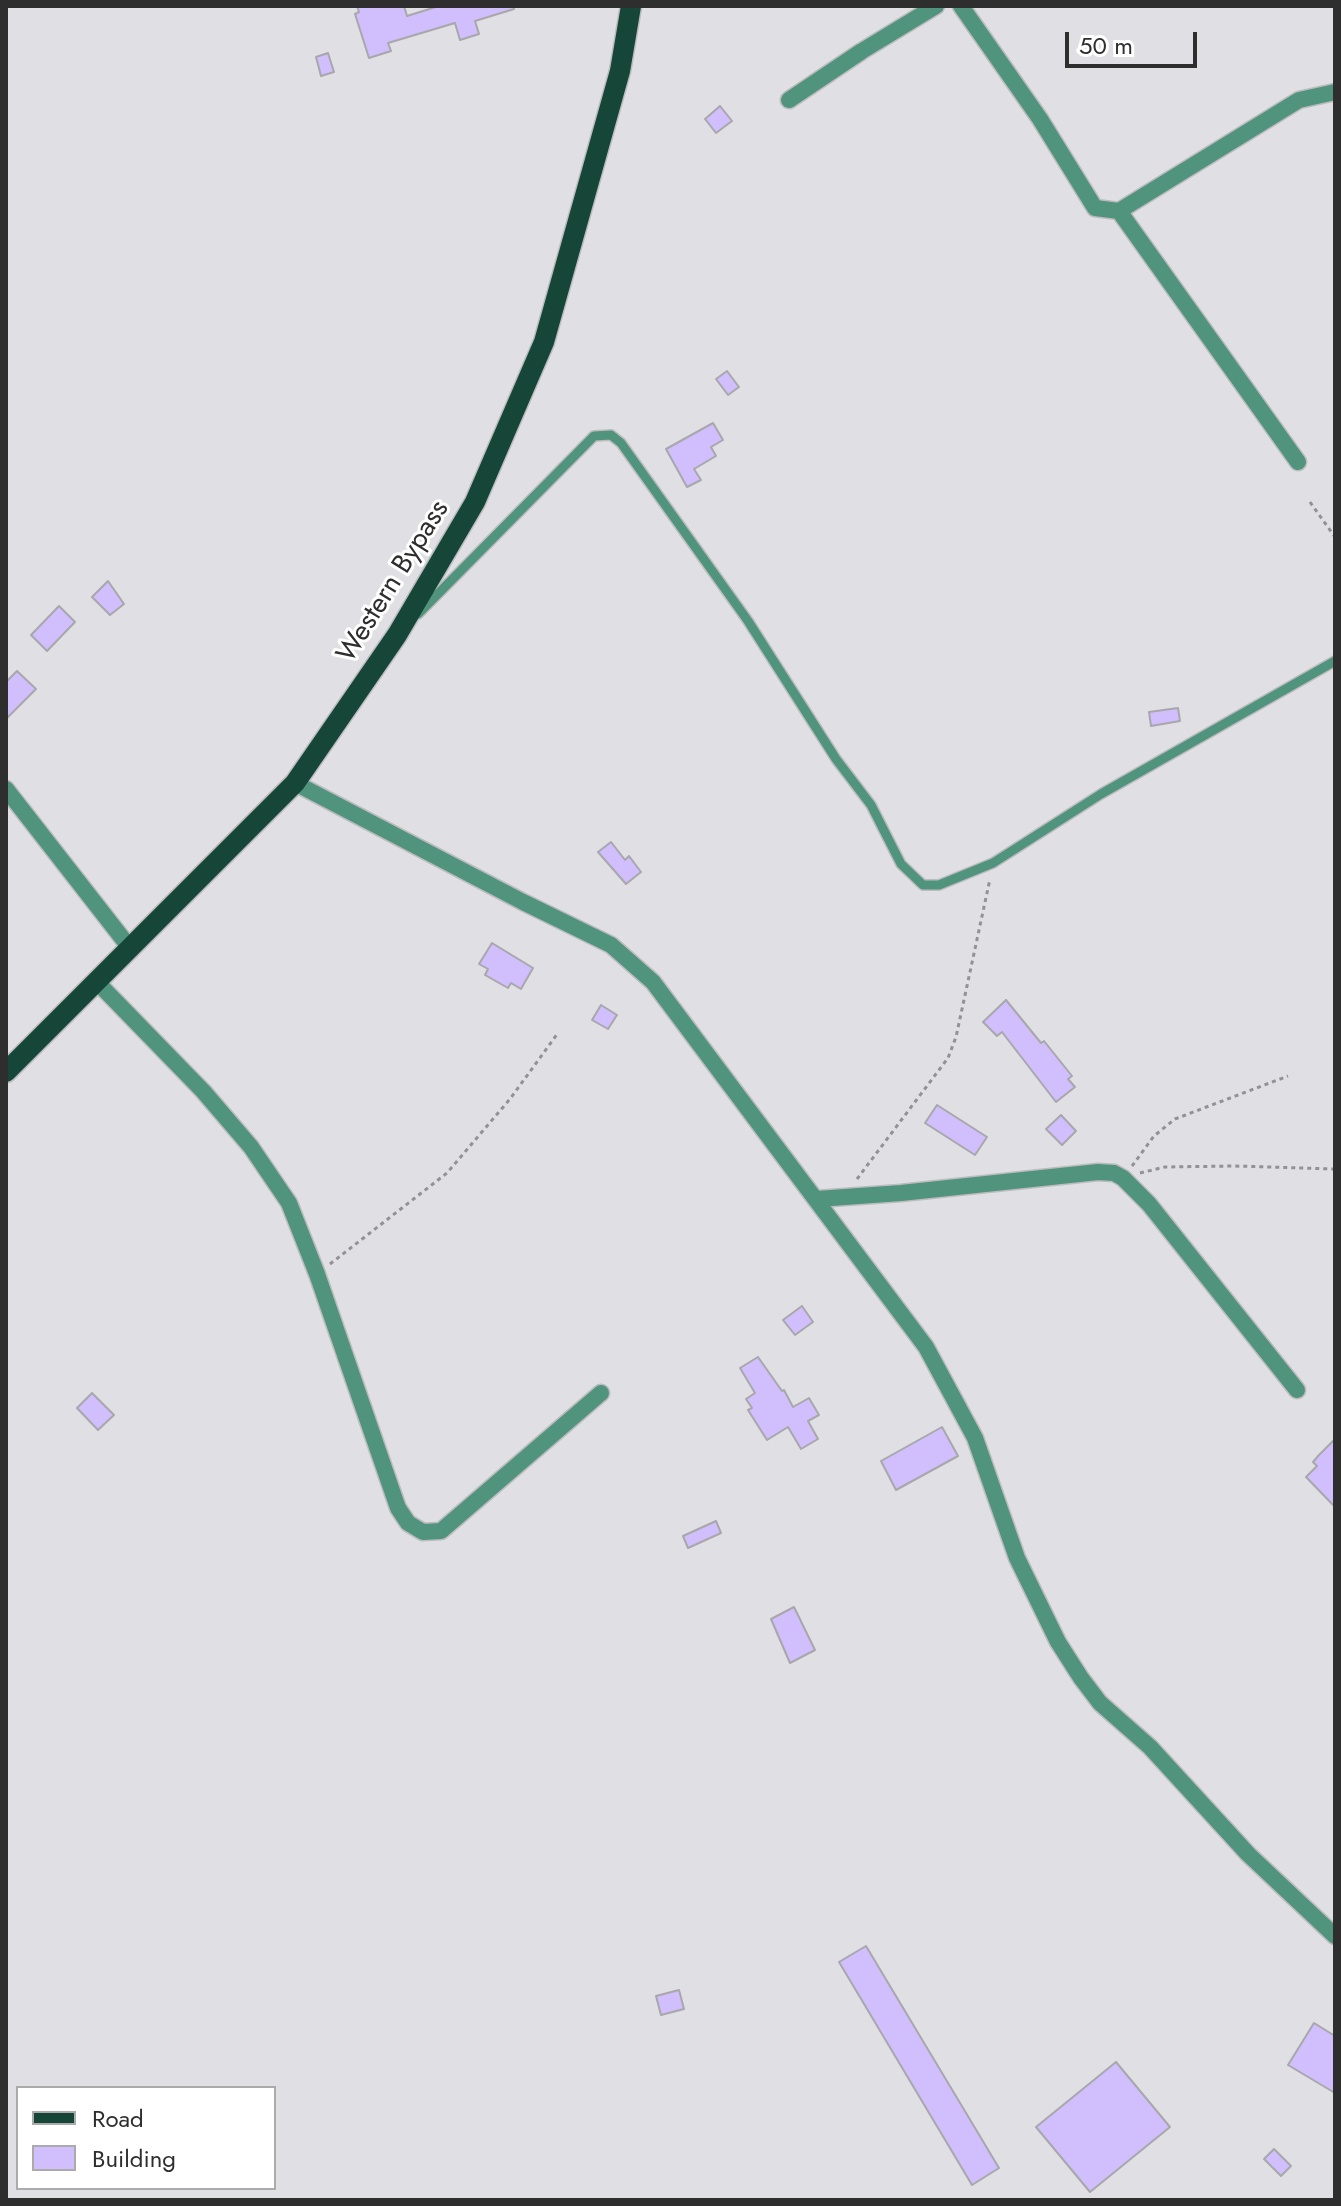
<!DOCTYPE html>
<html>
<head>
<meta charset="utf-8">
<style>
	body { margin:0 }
	#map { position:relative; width:1341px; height:2206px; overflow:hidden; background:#e0dfe3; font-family:Jost,sans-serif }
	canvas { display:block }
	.frame { position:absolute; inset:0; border:8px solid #2e2e2f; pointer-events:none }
	.legend { position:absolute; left:16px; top:2086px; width:260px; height:104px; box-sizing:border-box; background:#fff; border:2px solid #ababac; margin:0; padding:10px 14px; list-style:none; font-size:24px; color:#2e2e2f }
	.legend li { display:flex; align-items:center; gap:16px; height:40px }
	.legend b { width:40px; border:2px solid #ababac }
	.scale { position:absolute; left:1065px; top:32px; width:132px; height:36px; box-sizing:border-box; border:4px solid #2e2e2f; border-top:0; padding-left:10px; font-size:24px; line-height:28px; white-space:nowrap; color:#2e2e2f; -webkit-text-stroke:6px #fff; paint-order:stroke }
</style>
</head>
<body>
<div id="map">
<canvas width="1341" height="2206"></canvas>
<div class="frame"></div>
<ul class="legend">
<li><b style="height:10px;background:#154637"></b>Road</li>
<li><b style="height:22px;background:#d1befd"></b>Building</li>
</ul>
<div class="scale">50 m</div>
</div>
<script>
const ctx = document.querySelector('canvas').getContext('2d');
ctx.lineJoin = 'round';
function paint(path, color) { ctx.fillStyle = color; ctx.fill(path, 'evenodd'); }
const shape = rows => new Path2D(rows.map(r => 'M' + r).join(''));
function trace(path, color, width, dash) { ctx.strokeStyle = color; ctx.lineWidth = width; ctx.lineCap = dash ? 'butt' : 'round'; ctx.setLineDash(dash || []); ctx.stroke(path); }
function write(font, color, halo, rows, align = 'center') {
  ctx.font = font + ' Jost,sans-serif'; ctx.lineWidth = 6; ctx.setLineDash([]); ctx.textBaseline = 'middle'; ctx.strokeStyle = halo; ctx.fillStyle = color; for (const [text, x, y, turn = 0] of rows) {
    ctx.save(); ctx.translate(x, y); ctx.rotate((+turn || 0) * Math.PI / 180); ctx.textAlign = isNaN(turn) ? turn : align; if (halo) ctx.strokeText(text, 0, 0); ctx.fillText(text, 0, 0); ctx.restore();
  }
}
const building = shape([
	[357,6,404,6,407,16,439,6,513,6,514,9,475,21,479,34,460,40,455,23,388,43,391,51,369,58,355,14,359,12,357,6],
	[328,53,334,72,321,76,316,57,328,53],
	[720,106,732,121,716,133,705,119,720,106],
	[727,371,739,387,728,395,716,379,727,371],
	[713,423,723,440,711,447,716,456,694,469,701,480,687,487,666,449,713,423],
	[108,581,124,604,110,615,92,597,108,581],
	[59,606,75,622,47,651,31,635,59,606],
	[17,671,36,689,6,719,6,682,17,671],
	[1178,708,1180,721,1151,726,1149,712,1178,708],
	[611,842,625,860,629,856,641,872,626,884,598,852,611,842],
	[492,943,533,968,521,989,511,983,508,988,485,975,488,969,479,964,492,943],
	[1006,1000,1041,1043,1044,1041,1072,1076,1068,1079,1075,1087,1056,1102,1002,1032,997,1036,983,1022,1006,1000],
	[601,1005,617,1015,608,1029,592,1020,601,1005],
	[937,1105,987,1137,975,1155,925,1123,937,1105],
	[1061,1115,1076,1131,1062,1145,1046,1129,1061,1115],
	[802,1306,813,1322,795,1335,783,1320,802,1306],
	[758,1357,782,1391,784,1390,793,1407,809,1398,819,1415,808,1421,818,1439,801,1449,788,1427,767,1440,748,1410,752,1408,746,1399,755,1393,740,1368,758,1357],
	[92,1393,114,1415,98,1430,77,1408,92,1393],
	[942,1427,958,1456,896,1490,881,1461,942,1427],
	[1335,1439,1335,1507,1306,1477,1317,1466,1313,1462,1319,1455,1335,1439],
	[716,1521,721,1533,688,1548,683,1536,716,1521],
	[794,1607,815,1650,790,1663,771,1619,794,1607],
	[866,1946,999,2168,972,2185,839,1962,866,1946],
	[679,1990,684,2009,661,2015,656,1996,679,1990],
	[1314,2023,1335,2036,1335,2093,1288,2065,1314,2023],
	[1116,2062,1170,2127,1090,2192,1036,2127,1116,2062],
	[1274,2149,1291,2166,1281,2176,1264,2159,1274,2149]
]);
const path = shape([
	[1310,502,1335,537],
	[1132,1166,1154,1136,1175,1119,1288,1076],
	[1140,1173,1165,1167,1235,1166,1335,1169],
	[857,1179,948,1058,956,1037,990,879],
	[330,1264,447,1173,510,1099,558,1033]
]);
const service = shape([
	[418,614,594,436,611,435,621,443,748,621,836,759,871,805,901,864,923,885,939,885,993,863,1101,794,1335,661]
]);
const minor = shape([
	[961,6,1040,119,1095,208,1119,211,1299,100,1335,92],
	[789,100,862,51,936,6],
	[1119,211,1298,462],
	[295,783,523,902,611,945,653,982,926,1347,975,1438,1017,1558,1058,1642,1081,1678,1100,1703,1150,1747,1248,1854,1335,1936],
	[6,789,130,948],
	[96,981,203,1091,251,1147,289,1203,317,1274,398,1508,408,1523,423,1532,441,1531,601,1393],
	[817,1199,901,1193,1098,1172,1114,1173,1123,1178,1149,1204,1297,1390]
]);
const primary = shape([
	[6,1072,295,783,397,635,475,502,544,342,620,71,631,6]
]);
const streetNames = [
	["Western Bypass",394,582,-58]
];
paint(building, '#d1befd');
trace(building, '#a8a7ab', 2);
trace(service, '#bcbcbf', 12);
trace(minor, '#bcbcbf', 19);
trace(primary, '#bcbcbf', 23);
trace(path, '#929194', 3, [4, 4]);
trace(service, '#51947d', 9);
trace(minor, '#51947d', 16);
trace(primary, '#154637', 20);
write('28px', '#2e2e2f', '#fff', streetNames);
</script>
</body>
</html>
